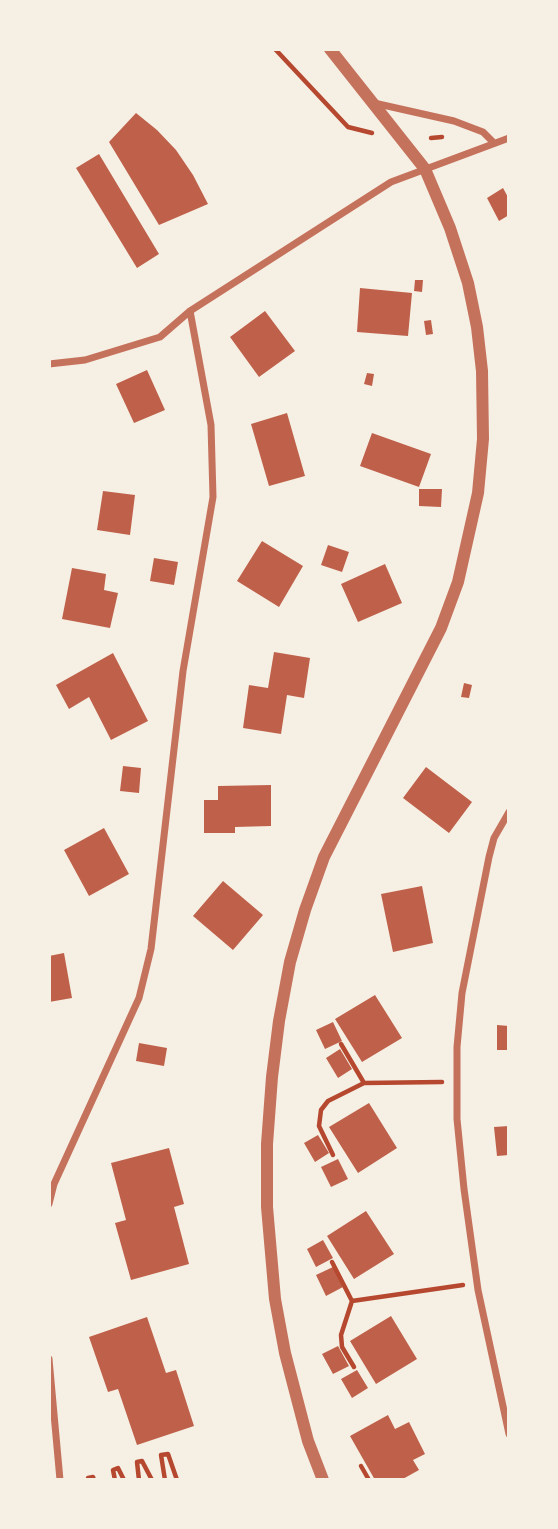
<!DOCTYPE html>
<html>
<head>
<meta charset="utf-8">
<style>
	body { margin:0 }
	#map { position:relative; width:558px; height:1529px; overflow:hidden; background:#f6efe4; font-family:Quicksand,sans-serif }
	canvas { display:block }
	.frame { position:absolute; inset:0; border:51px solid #f6efe4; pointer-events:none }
</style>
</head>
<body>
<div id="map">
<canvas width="558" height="1529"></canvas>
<div class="frame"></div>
</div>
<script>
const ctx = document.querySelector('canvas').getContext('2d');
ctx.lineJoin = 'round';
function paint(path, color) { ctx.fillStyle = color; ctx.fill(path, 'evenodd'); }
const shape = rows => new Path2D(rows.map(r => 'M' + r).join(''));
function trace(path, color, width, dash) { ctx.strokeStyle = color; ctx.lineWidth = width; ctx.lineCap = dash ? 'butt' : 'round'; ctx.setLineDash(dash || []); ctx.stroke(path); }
const building = shape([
	[136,113,157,130,176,150,193,175,208,204,159,225,109,142],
	[99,154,159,254,137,268,76,168],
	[503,188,509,199,509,215,499,221,487,198],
	[415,280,423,280,422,292,414,291],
	[360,288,412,293,408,336,357,332],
	[265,311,295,351,259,377,230,337],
	[431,320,433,334,426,335,424,321],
	[147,370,165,410,134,423,116,384],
	[367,373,374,374,372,386,364,384],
	[287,413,305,476,269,486,251,424],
	[372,433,431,454,419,487,360,466],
	[419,489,442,489,441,507,419,506],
	[103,491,135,495,130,535,97,530],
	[262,541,303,566,279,607,237,581],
	[328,545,349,552,342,572,321,565],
	[154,558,178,562,174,585,150,581],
	[385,564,402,603,358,622,341,584],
	[72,568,106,574,104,590,118,593,110,628,62,619],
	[274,652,310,658,304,698,287,695,281,734,243,728,249,685,268,688],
	[113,653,148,721,111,740,89,697,69,709,56,685],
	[464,683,472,685,469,698,461,697],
	[123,766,141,768,139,793,120,791],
	[426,767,472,802,449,833,403,798],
	[271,785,271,826,235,827,235,833,204,833,204,800,218,800,218,786],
	[104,828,129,874,89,896,64,850],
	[223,881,263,915,233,950,193,916],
	[422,886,433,943,393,952,381,894],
	[64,953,72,998,49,1002,49,956],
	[375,995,402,1038,362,1062,335,1019],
	[333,1022,342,1041,325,1049,316,1030],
	[497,1025,509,1026,509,1050,497,1050],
	[139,1043,167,1048,164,1066,136,1061],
	[340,1049,352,1069,338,1078,326,1058],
	[369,1103,397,1148,358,1173,329,1127],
	[509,1126,509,1155,497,1156,494,1127],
	[318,1135,329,1153,315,1162,304,1143],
	[169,1148,184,1204,174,1207,189,1264,131,1280,115,1223,126,1220,111,1163],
	[338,1159,348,1179,331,1187,321,1167],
	[366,1211,394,1254,354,1279,327,1236],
	[323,1240,333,1258,316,1267,307,1249],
	[333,1267,343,1287,326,1296,316,1275],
	[391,1316,417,1359,376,1384,350,1341],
	[147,1317,166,1373,176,1370,194,1426,137,1445,118,1389,108,1392,89,1337],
	[338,1346,349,1366,333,1374,322,1354],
	[357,1370,368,1388,352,1398,341,1379],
	[388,1415,395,1429,409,1422,425,1454,413,1460,419,1470,401,1480,375,1480,350,1436]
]);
const path = shape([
	[275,49,348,127,372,133],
	[431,138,442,137],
	[341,1044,364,1083],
	[333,1155,319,1126,321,1110,328,1101,364,1083,442,1082],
	[332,1262,352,1301,341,1335,342,1347,354,1367],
	[352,1301,463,1285],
	[361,1466,369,1480],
	[88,1480,88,1478,93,1477,94,1480],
	[115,1480,113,1470,118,1468,124,1480],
	[139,1480,137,1462,142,1461,152,1480],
	[165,1480,161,1455,168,1454,177,1480]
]);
const minor = shape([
	[374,103,454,121,483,132,494,143],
	[49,364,85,360,160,337,190,311,391,182,509,138],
	[509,812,494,838,489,857,462,993,457,1047,457,1119,464,1189,478,1290,509,1434],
	[49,1204,54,1184,139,998,151,949,183,671,213,497,211,425,190,311],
	[49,1359,60,1480]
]);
const tertiary = shape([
	[323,1480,308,1441,285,1353,275,1299,267,1207,267,1144,272,1077,279,1021,290,962,305,910,324,857,441,628,458,582,478,493,483,439,482,371,477,327,468,283,450,228,425,169,330,49]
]);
paint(building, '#bf614a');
trace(path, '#b5482f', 4.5);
trace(minor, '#c5725c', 7);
trace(tertiary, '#c5725c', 12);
</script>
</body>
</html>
